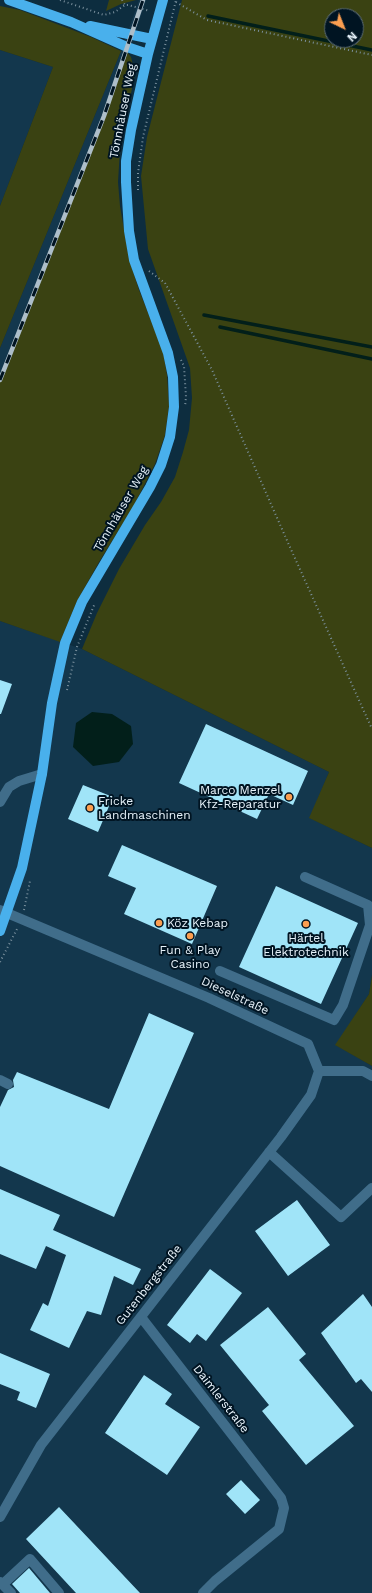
<!DOCTYPE html>
<html>
<head>
<meta charset="utf-8">
<style>
	body { margin:0 }
	#map { position:relative; width:372px; height:1593px; overflow:hidden; background:#0d2d3f; font-family:"Work Sans",sans-serif }
	canvas { display:block }
	.north { position:absolute; left:324px; top:8px; width:40px; height:40px; box-sizing:border-box; background:#001422; border:1px solid #5c6d78; border-radius:50%; rotate:137deg; font-size:11px; font-weight:700; line-height:16px; text-align:center; color:#e6f2fa }
	.north::after { content:''; display:block; margin:auto; width:14px; height:18px; background:#fb9e50; clip-path:polygon(50% 0,100% 100%,50% 72%,0 100%) }
</style>
</head>
<body>
<div id="map">
<canvas width="372" height="1593"></canvas>
<div class="north">N</div>
</div>
<script>
const ctx = document.querySelector('canvas').getContext('2d');
ctx.lineJoin = 'round';
function paint(path, color) { ctx.fillStyle = color; ctx.fill(path, 'evenodd'); }
const shape = rows => new Path2D(rows.map(r => 'M' + r).join(''));
function trace(path, color, width, dash) { ctx.strokeStyle = color; ctx.lineWidth = width; ctx.lineCap = dash ? 'butt' : 'round'; ctx.setLineDash(dash || []); ctx.stroke(path); }
function write(font, color, halo, rows, align = 'center') {
  ctx.font = font + ' "Work Sans",sans-serif'; ctx.lineWidth = 4; ctx.setLineDash([]); ctx.textBaseline = 'middle'; ctx.strokeStyle = halo; ctx.fillStyle = color; for (const [text, x, y, turn = 0] of rows) {
    ctx.save(); ctx.translate(x, y); ctx.rotate((+turn || 0) * Math.PI / 180); ctx.textAlign = isNaN(turn) ? turn : align; if (halo) ctx.strokeText(text, 0, 0); ctx.fillText(text, 0, 0); ctx.restore();
  }
}
const built = shape([
	[139,0,146,0,128,55,0,395,0,348,121,51],
	[0,50,53,67,0,206],
	[0,621,82,649,329,772,310,818,372,848,372,975,369,994,336,1045,372,1066,372,1593,0,1593]
]);
const green = shape([
	[109,0,136,0,121,4,106,11],
	[182,0,372,0,372,848,309,818,329,772,82,649,97,613,119,569,145,525,161,502,175,477,183,452,189,430,192,398,190,368,148,249,141,176,147,137],
	[332,16,356,16,356,40,332,40],
	[0,6,20,10,91,37,121,51,0,348,0,206,53,67,0,50],
	[127,52,131,57,135,73,120,150,118,182,120,206,129,259,139,290,163,351,167,375,169,406,165,435,155,464,133,507,99,562,77,601,60,642,0,621,0,381],
	[372,975,372,1066,335,1045,369,994]
]);
const water = shape([
	[92,712,112,714,131,726,133,744,119,762,93,766,73,747,76,723]
]);
const stream = shape([
	[208,16,372,50],
	[204,315,372,347],
	[220,327,372,359]
]);
const building = shape([
	[0,680,12,684,1,714,0,714],
	[206,724,308,771,293,805,269,794,257,819,179,783],
	[83,785,113,797,98,832,68,819],
	[122,845,217,886,192,944,124,914,136,888,108,876],
	[276,886,358,923,321,1004,239,967],
	[149,1013,194,1033,114,1217,0,1166,0,1107,8,1090,14,1087,13,1080,17,1072,109,1109],
	[0,1189,60,1215,53,1230,141,1269,133,1285,114,1276,101,1315,87,1311,69,1348,30,1330,43,1303,48,1306,66,1255,46,1246,36,1269,0,1254],
	[297,1200,330,1245,288,1276,255,1231],
	[210,1269,242,1293,206,1341,197,1334,190,1343,167,1325],
	[363,1294,372,1307,372,1392,361,1379,356,1383,321,1333],
	[268,1307,306,1354,299,1360,354,1426,306,1465,262,1411,269,1405,220,1345],
	[0,1353,50,1374,36,1408,17,1400,20,1392,0,1384],
	[144,1375,172,1394,165,1404,200,1427,167,1475,105,1433],
	[241,1480,260,1500,245,1514,226,1494],
	[59,1507,140,1593,76,1593,26,1539],
	[29,1568,50,1593,20,1593,12,1584]
]);
const path = shape([
	[60,0,104,15,115,12,125,5,128,5,150,11],
	[122,0,125,5],
	[176,2,207,20,372,55],
	[138,190,138,173,143,137,176,0],
	[149,271,165,283,212,370,289,545,372,729],
	[181,360,184,366,186,397,185,407],
	[67,690,77,647,95,603],
	[24,910,30,881],
	[0,962,17,929]
]);
const minor = shape([
	[0,802,9,787,19,781,42,774],
	[0,910,209,998,308,1044,319,1071,363,1071,372,1076],
	[220,971,334,1020,343,1005,370,925,368,905,305,877],
	[0,1080,8,1084],
	[269,1152,341,1217,372,1188],
	[141,1317,281,1498,284,1508,279,1529,215,1581,203,1593],
	[0,1517,41,1445,281,1137,311,1095,319,1071],
	[0,1582,11,1593],
	[3,1584,30,1559,59,1593]
]);
const major = shape([
	[9,0,71,22,127,47,148,54],
	[90,26,152,39],
	[0,931,22,868,42,774,52,703,65,643,82,602,150,487,161,465,170,437,174,407,173,377,168,353,134,260,129,231,126,182,126,161,131,130,148,54,163,0]
]);
const rail = shape([
	[0,380,104,116,143,0]
]);
const markers = [
	[289,797,4,"#fb9e50"],
	[90,808,4,"#fb9e50"],
	[159,923,4,"#fb9e50"],
	[306,924,4,"#fb9e50"],
	[190,936,4,"#fb9e50"]
];
const streetNames = [
	["Tönnhäuser Weg",123,111,-79],
	["Tönnhäuser Weg",121,509,-60],
	["Dieselstraße",235,996,25],
	["Gutenbergstraße",149,1285,-52],
	["Daimlerstraße",221,1399,52]
];
const poiNames = [
	["Marco Menzel",281,790,"right"],
	["Kfz-Reparatur",281,804,"right"],
	["Fricke",98,801],
	["Landmaschinen",98,815],
	["Köz Kebap",167,923],
	["Härtel",306,938,"center"],
	["Elektrotechnik",306,952,"center"],
	["Fun & Play",190,950,"center"],
	["Casino",190,964,"center"]
];
paint(built, '#13374d');
paint(green, '#3a4212');
paint(water, '#021f1a');
trace(stream, '#021f1a', 3.5);
paint(building, '#a0e4f8');
trace(path, '#7b919e', 2, [1, 3]);
trace(minor, '#406d8a', 10);
trace(major, '#49b0ec', 10);
trace(rail, '#adbec9', 4.5);
trace(rail, '#001422', 3, [9]);
for (const [x, y, r, color] of markers) { const dot = new Path2D(); dot.arc(x, y, r, 0, 2 * Math.PI); ctx.fillStyle = color; ctx.fill(dot); trace(dot, '#001422', 1.5); }
write('12px', '#e6f2fa', '#001422', streetNames);
write('12px', '#e6f2fa', '#001422', poiNames, 'left');
</script>
</body>
</html>
